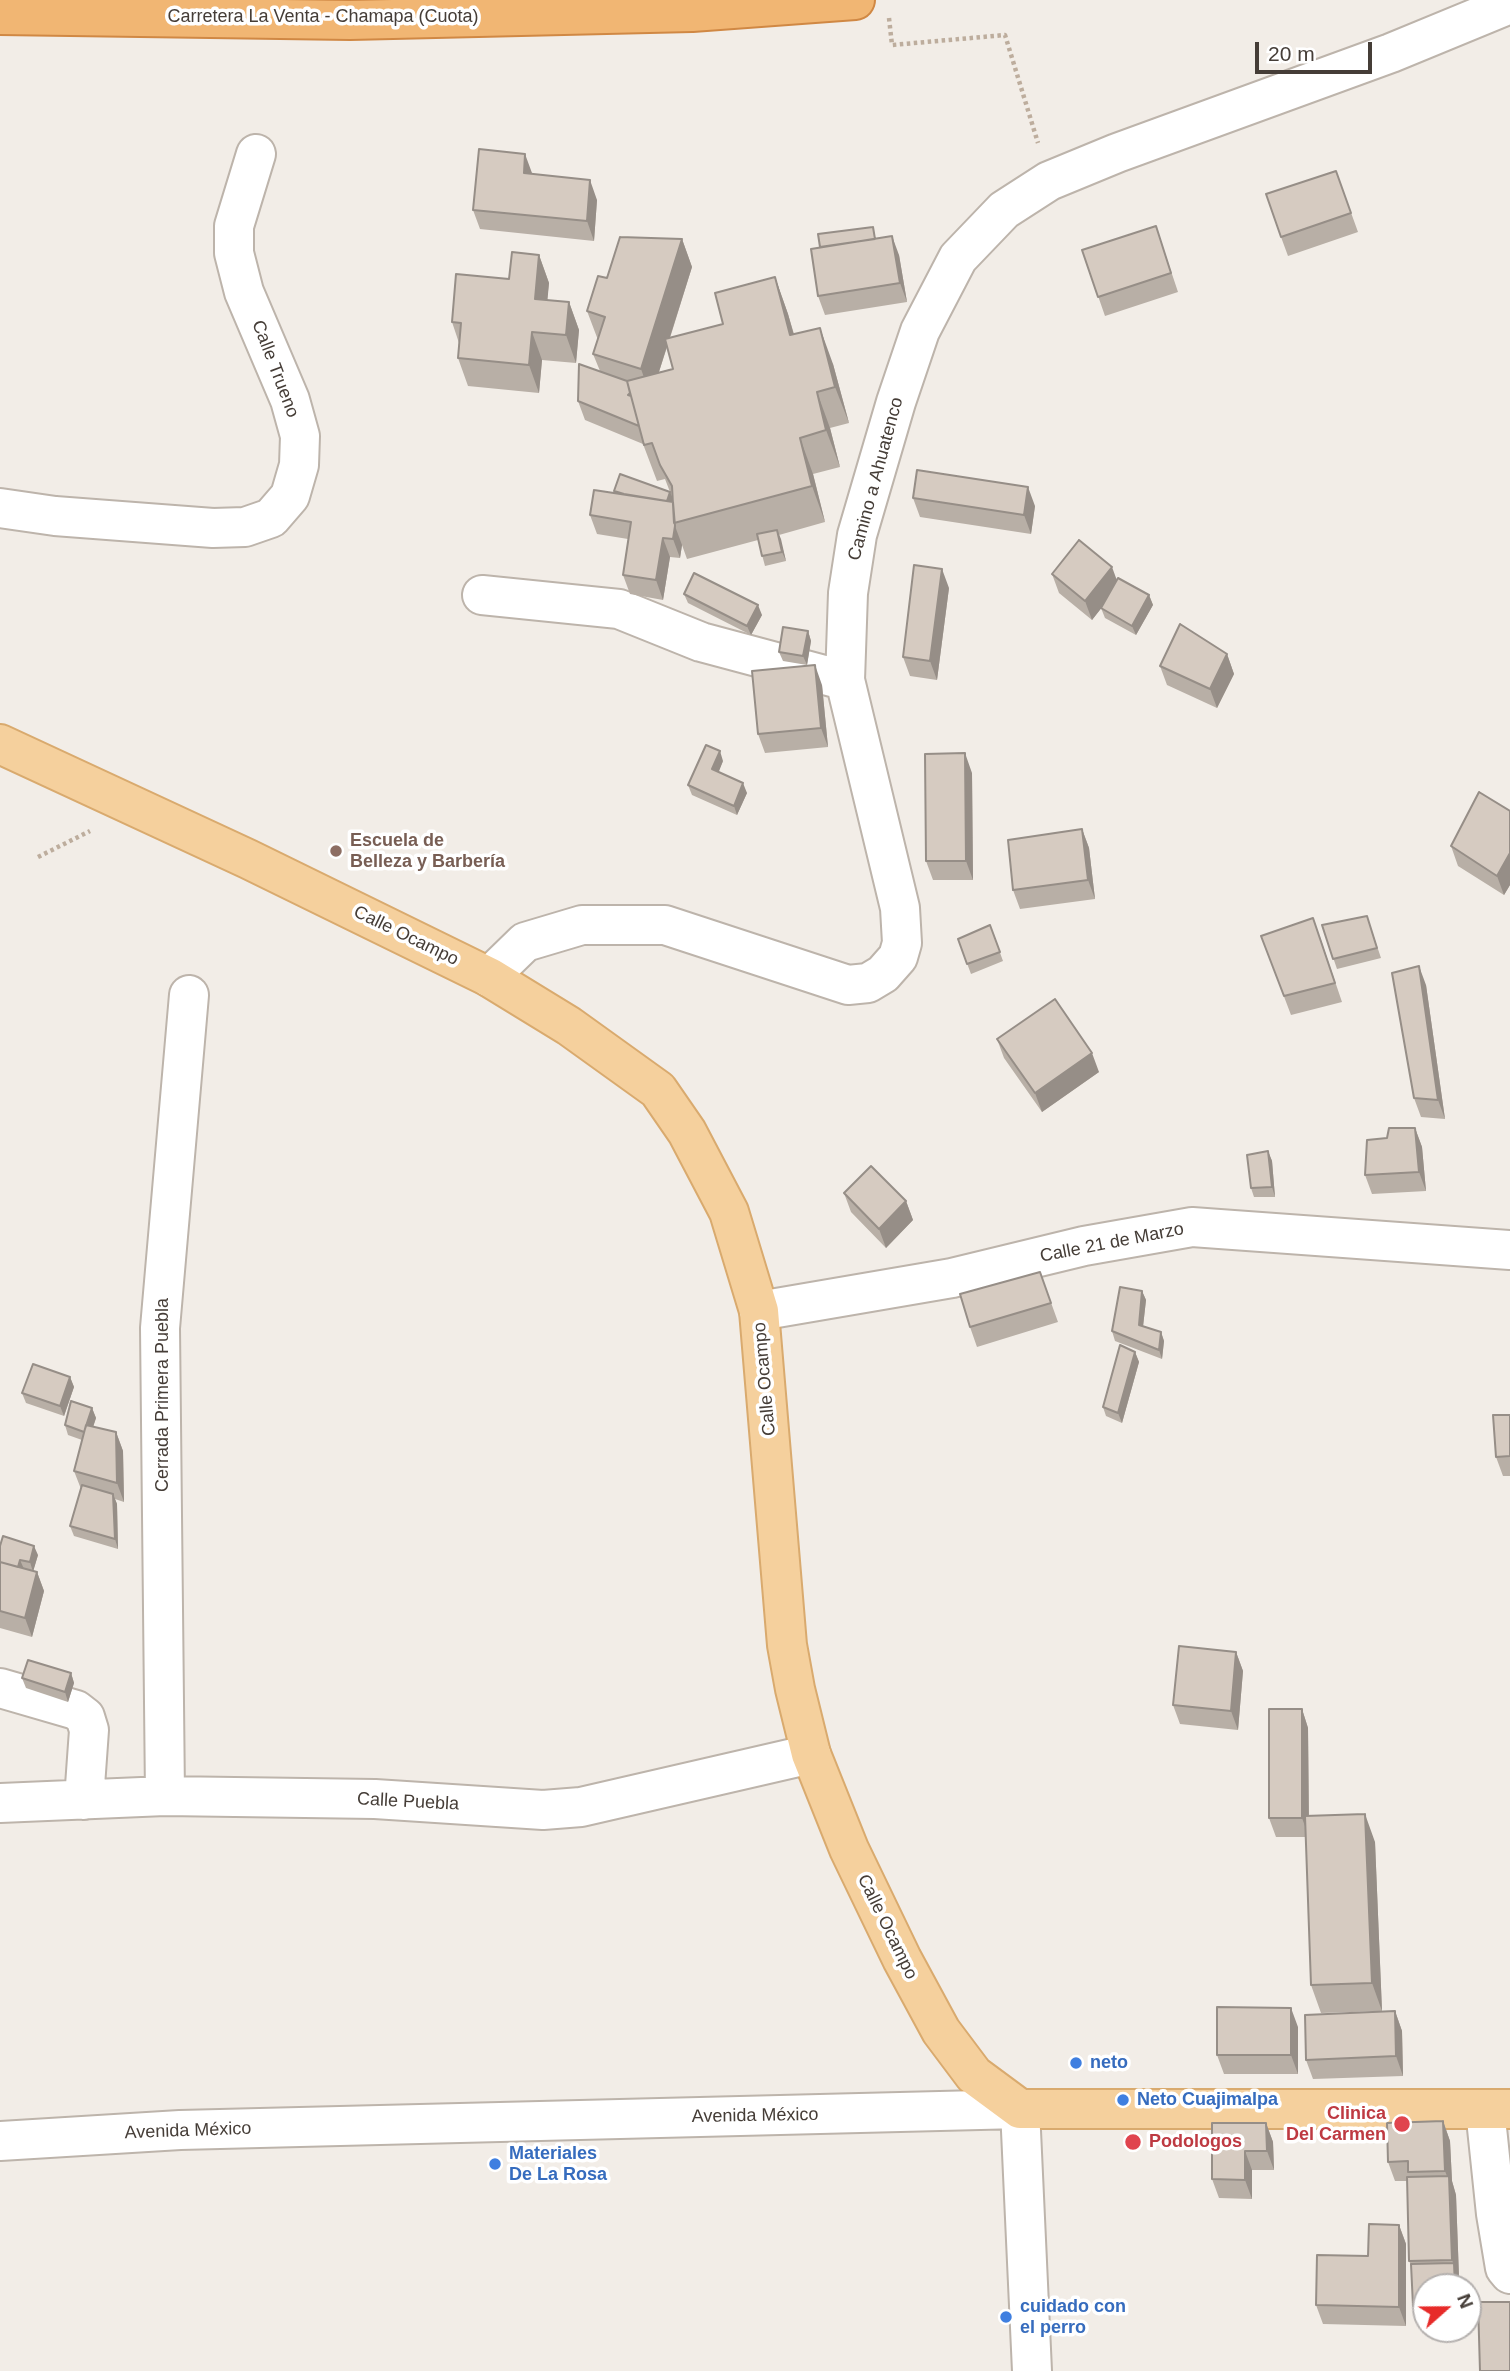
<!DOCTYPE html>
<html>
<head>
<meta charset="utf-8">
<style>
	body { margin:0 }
	#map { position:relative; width:1510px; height:2371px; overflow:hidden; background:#f2ede7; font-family:Helvetica,sans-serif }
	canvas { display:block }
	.north { position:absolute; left:1412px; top:2273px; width:70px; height:70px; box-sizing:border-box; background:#fff; border:2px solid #b5b1af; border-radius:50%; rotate:69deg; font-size:19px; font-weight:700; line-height:28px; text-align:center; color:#453d37 }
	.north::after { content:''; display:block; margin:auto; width:24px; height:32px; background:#e72b29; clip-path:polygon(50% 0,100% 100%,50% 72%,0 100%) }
	.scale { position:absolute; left:1255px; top:42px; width:117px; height:32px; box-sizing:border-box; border:4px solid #453d37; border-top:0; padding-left:9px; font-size:21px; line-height:24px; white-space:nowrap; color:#453d37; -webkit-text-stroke:5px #fff; paint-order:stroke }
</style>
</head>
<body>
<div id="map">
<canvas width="1510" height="2371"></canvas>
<div class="north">N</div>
<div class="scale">20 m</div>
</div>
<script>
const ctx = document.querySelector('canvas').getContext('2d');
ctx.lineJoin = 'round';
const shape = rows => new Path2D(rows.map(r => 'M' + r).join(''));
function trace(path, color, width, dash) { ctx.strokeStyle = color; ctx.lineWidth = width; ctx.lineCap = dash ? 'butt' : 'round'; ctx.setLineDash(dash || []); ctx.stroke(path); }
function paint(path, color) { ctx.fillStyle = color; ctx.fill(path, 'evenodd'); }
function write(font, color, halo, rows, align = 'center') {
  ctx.font = font + ' Helvetica,sans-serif'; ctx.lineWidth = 7; ctx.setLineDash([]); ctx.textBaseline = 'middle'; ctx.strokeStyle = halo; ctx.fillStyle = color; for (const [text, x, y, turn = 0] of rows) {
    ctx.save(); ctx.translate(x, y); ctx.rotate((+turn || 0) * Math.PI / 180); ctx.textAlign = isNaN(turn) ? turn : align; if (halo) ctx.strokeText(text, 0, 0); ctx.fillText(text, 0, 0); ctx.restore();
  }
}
const path = shape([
	[889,18,892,45,1005,35,1038,143],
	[38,857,90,831]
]);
const minor = shape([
	[0,508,55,516,213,528,245,527,271,518,290,496,299,465,300,436,290,400,244,292,234,253,234,226,256,154],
	[482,595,619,609,701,642,843,680],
	[489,977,525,942,582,925,665,925,848,985,868,983,883,974,898,957,902,943,900,908,845,680,848,593,857,535,896,402,920,331,958,258,1004,210,1049,181,1117,153,1391,53,1510,4],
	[759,1311,952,1278,1084,1246,1192,1227,1510,1250],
	[0,1688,76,1710,85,1717,89,1730,84,1800],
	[165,1796,160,1328,189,995],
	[0,1803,165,1796,375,1799,543,1810,581,1807,811,1754],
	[1485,2109,1496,2214,1505,2268,1510,2274],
	[0,2141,180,2130,1020,2109,1032,2371]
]);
const major = shape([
	[0,744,248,859,489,977,569,1026,658,1090,687,1132,729,1212,759,1311,787,1645,795,1689,811,1754,849,1849,902,1959,941,2031,974,2075,1020,2109,1510,2109]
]);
const highway = shape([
	[0,15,350,20,692,12,855,0]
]);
const wall = shape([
	[1336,171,1358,232,1288,256,1281,237],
	[532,173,597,200,594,241,480,229,473,210],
	[1156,226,1178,292,1105,316,1082,250],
	[877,238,899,255,907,302,825,315,818,296],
	[682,239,692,267,670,338,723,324,775,277,788,314,794,334,833,364,849,423,830,428,840,467,813,474,825,522,779,535,786,561,765,566,758,540,687,559,682,545,680,558,670,557,663,600,630,594,623,575,628,539,597,534,590,515,615,493,614,491,670,492,665,479,657,481,643,444,585,420,578,401,600,371,593,354,598,340,587,311],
	[667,347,673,369,659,372],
	[539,255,549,283,547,300,569,302,579,330,576,363,542,360,539,393,468,386,458,358,459,343,452,322,509,279],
	[913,498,1035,506,1031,534,920,517],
	[1052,574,1117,580,1149,595,1153,605,1136,635,1105,618,1101,608,1092,620,1059,593],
	[949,588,937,680,910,676,903,657],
	[684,594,762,615,751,635,688,603],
	[808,631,811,641,807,665,783,661,779,652],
	[1227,654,1234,674,1217,708,1167,685,1160,666],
	[822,685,828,747,765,753,758,734],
	[723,761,718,772,747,793,737,815,692,795,688,785],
	[972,773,973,880,933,880,926,861],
	[1510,811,1510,885,1504,895,1458,866,1451,846],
	[1082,829,1089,848,1095,899,1020,909,1013,890],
	[1367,916,1381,958,1337,969,1322,925],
	[990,925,1003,961,971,974,958,939],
	[1261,936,1320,937,1342,1002,1291,1015],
	[1426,985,1445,1119,1421,1117,1414,1098],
	[997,1039,1099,1072,1042,1112,1004,1058],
	[1415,1128,1422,1147,1426,1191,1372,1194,1365,1175],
	[1268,1151,1272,1161,1275,1197,1254,1197,1251,1188],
	[844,1193,906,1201,913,1220,886,1248,851,1212],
	[1040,1272,1058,1322,977,1347,970,1327],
	[1142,1291,1146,1300,1143,1327,1161,1332,1164,1341,1162,1359,1115,1341,1112,1331],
	[1135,1352,1139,1362,1122,1423,1106,1416,1103,1407],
	[70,1377,74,1387,64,1416,26,1403,22,1393],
	[92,1408,96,1418,93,1427,116,1432,123,1451,124,1502,115,1499,117,1504,118,1549,74,1536,70,1526,81,1489,74,1471,82,1440,68,1435,65,1425],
	[1510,1415,1510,1476,1503,1476,1496,1457],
	[0,1546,38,1555,33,1571,37,1572,44,1591,32,1637,0,1628],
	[1236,1652,1243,1671,1238,1730,1180,1724,1173,1705],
	[71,1673,74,1683,68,1702,26,1688,22,1678],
	[1302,1709,1308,1728,1309,1816,1375,1842,1382,2011,1321,2013,1311,1985,1306,1837,1276,1837,1269,1818],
	[1395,2011,1402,2031,1403,2076,1313,2079,1306,2060],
	[1298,2027,1298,2074,1224,2074,1217,2055],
	[1443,2121,1450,2141,1452,2181,1456,2195,1459,2277,1461,2287,1426,2287,1426,2325,1420,2325,1413,2306,1411,2265,1409,2261,1407,2181,1395,2181,1388,2162],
	[1266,2123,1273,2142,1274,2170,1252,2170,1252,2199,1219,2198,1212,2179],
	[1399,2225,1406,2244,1406,2326,1323,2324,1316,2305]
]);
const shadedWall = shape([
	[525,154,532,173,531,192,524,173],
	[590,180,597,200,594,241,587,221],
	[892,236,899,255,907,302,900,283],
	[682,239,692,267,651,397,641,369],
	[539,255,549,283,545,327,535,299],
	[775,277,788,314,804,371,790,335],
	[569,302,579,330,576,363,566,335],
	[820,328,833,364,849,423,835,387],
	[532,332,542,360,539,393,529,365],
	[817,392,830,428,840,467,826,430],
	[800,438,813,474,825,522,812,486],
	[1028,487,1035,506,1031,534,1024,515],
	[670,492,674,501,664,508],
	[675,526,682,545,680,558,673,539],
	[777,530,781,539,786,561,782,552],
	[663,538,670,557,663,600,656,580],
	[1112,567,1119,586,1092,620,1085,601],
	[942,569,949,588,937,680,930,661],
	[1149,595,1153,605,1136,635,1132,626],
	[758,605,762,615,751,635,747,626],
	[808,631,811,641,807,665,803,656],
	[1227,654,1234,674,1217,708,1210,689],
	[815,665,822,685,828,747,821,728],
	[720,751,723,761,716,779,712,769],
	[965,753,972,773,973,880,966,861],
	[743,783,747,793,737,815,734,806],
	[1082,829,1089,848,1095,899,1088,880],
	[1510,853,1510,885,1504,895,1497,876],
	[1419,966,1426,985,1445,1119,1438,1100],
	[1092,1053,1099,1072,1042,1112,1035,1093],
	[1415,1128,1422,1147,1426,1191,1419,1172],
	[1268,1151,1272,1161,1275,1197,1272,1187],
	[906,1201,913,1220,886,1248,879,1229],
	[1142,1291,1146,1300,1142,1335,1139,1325],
	[1161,1332,1164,1341,1162,1359,1159,1350],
	[1135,1352,1139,1362,1122,1423,1118,1413],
	[70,1377,74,1387,64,1416,60,1406],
	[92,1408,96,1418,88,1442,85,1432],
	[116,1432,123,1451,124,1502,117,1483],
	[113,1494,117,1504,118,1549,115,1539],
	[34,1546,38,1555,33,1572,30,1562],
	[20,1560,24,1569,17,1571],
	[37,1572,44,1591,32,1637,25,1618],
	[1236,1652,1243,1671,1238,1730,1231,1711],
	[71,1673,74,1683,68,1702,65,1692],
	[1302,1709,1308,1728,1309,1837,1302,1818],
	[1365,1814,1375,1842,1382,2011,1372,1983],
	[1291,2008,1298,2027,1298,2074,1291,2055],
	[1395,2011,1402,2031,1403,2076,1396,2056],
	[1443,2121,1450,2141,1452,2181,1456,2195,1459,2277,1461,2287,1455,2287,1454,2265,1452,2260,1450,2184,1445,2171],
	[1266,2123,1273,2142,1274,2170,1267,2151],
	[1245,2151,1252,2170,1252,2199,1245,2180],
	[1399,2225,1406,2244,1406,2326,1399,2307]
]);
const building = shape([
	[479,149,525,154,524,173,590,180,587,221,473,210,479,149],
	[1336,171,1351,213,1281,237,1266,194,1336,171],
	[1156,226,1171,273,1098,297,1082,250,1156,226],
	[873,227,875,239,820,247,818,234,873,227],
	[892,236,900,283,818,296,811,249,892,236],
	[620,237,682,239,641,369,593,354,605,317,587,311,598,276,607,278,620,237],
	[512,252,539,255,535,299,569,302,566,335,532,332,529,365,458,358,461,323,452,322,456,274,509,279,512,252],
	[775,277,790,335,820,328,835,387,817,392,826,430,800,438,812,486,674,523,672,486,660,465,652,443,644,445,627,381,673,369,665,339,723,324,715,293,775,277],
	[579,364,627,381,630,393,628,395,631,396,639,426,578,401,579,364],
	[917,470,1028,487,1024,515,913,498,917,470],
	[620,474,670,492,667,501,624,494,614,491,620,474],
	[594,490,673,502,675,526,673,539,663,538,656,580,623,575,631,522,590,515,594,490],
	[777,530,782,552,762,556,757,534,777,530],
	[1079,540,1112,567,1085,601,1052,574,1079,540],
	[914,565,942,569,930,661,903,657,914,565],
	[694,573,758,605,747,626,684,594,694,573],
	[1118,578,1149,595,1132,626,1101,608,1118,578],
	[1180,624,1227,654,1210,689,1160,666,1180,624],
	[783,627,808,631,803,656,779,652,783,627],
	[815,665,821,728,758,734,752,671,815,665],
	[706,745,720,751,712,769,743,783,734,806,688,785,706,745],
	[965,753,966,861,926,861,925,754,965,753],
	[1479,792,1510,811,1510,853,1497,876,1451,846,1479,792],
	[1082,829,1088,880,1013,890,1008,840,1082,829],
	[1367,916,1377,948,1333,959,1322,925,1367,916],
	[1313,918,1335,983,1284,996,1261,936,1313,918],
	[990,925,1000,952,967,964,958,939,990,925],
	[1419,966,1438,1100,1414,1098,1392,973,1419,966],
	[1055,999,1092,1053,1035,1093,997,1039,1055,999],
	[1389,1128,1415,1128,1419,1172,1365,1175,1367,1140,1387,1138,1389,1128],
	[1268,1151,1272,1187,1251,1188,1247,1155,1268,1151],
	[871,1166,906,1201,879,1229,844,1193,871,1166],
	[1040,1272,1051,1303,970,1327,960,1294,1040,1272],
	[1120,1287,1142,1291,1139,1325,1161,1332,1159,1350,1112,1331,1120,1287],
	[1120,1345,1135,1352,1118,1413,1103,1407,1120,1345],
	[33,1364,70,1377,60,1406,22,1393,33,1364],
	[71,1401,92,1408,84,1432,65,1425,71,1401],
	[1493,1415,1510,1415,1510,1456,1496,1457,1493,1415],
	[86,1425,116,1432,117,1483,74,1471,86,1425],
	[82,1485,113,1494,115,1539,70,1526,82,1485],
	[3,1536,34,1546,30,1562,20,1560,18,1567,0,1562,0,1546,3,1536],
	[0,1562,37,1572,25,1618,0,1611,0,1562],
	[1179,1646,1236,1652,1231,1711,1173,1705,1179,1646],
	[28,1660,71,1673,65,1692,22,1678,28,1660],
	[1269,1709,1302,1709,1302,1818,1269,1818,1269,1709],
	[1365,1814,1372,1983,1311,1985,1305,1816,1365,1814],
	[1217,2007,1291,2008,1291,2055,1217,2055,1217,2007],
	[1395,2011,1396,2056,1306,2060,1305,2015,1395,2011],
	[1443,2121,1445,2171,1408,2172,1408,2161,1388,2162,1387,2123,1443,2121],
	[1212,2123,1266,2123,1267,2151,1245,2151,1245,2180,1212,2179,1212,2123],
	[1449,2176,1452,2260,1409,2261,1407,2177,1449,2176],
	[1369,2224,1399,2225,1399,2307,1316,2305,1317,2255,1368,2256,1369,2224],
	[1454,2263,1455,2287,1426,2287,1426,2305,1413,2306,1411,2264,1454,2263],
	[1478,2302,1510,2302,1510,2371,1480,2371,1478,2302]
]);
const markers = [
	[336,851,7,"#8d6e63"],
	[1076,2063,7,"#3f7fe0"],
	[1123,2100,7,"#3f7fe0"],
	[1402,2124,9,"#e0444e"],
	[1133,2142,9,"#e0444e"],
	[495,2164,7,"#3f7fe0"],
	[1006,2317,7,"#3f7fe0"]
];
const streetNames = [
	["Carretera La Venta - Chamapa (Cuota)",323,17],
	["Calle Trueno",275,369,69],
	["Camino a Ahuatenco",876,479,-75],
	["Calle Ocampo",406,936,26],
	["Calle 21 de Marzo",1112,1243,-11],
	["Calle Ocampo",765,1379,-95],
	["Cerrada Primera Puebla",163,1395,-90],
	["Calle Puebla",408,1802,3],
	["Calle Ocampo",887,1927,64],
	["Avenida México",755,2116,-1],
	["Avenida México",188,2131,-2]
];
const educationNames = [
	["Escuela de",350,841],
	["Belleza y Barbería",350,862]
];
const shopNames = [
	["neto",1090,2063],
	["Neto Cuajimalpa",1137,2100],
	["Materiales",509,2154],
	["De La Rosa",509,2175],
	["cuidado con",1020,2307],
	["el perro",1020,2328]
];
const healthNames = [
	["Clinica",1386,2114],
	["Del Carmen",1386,2135],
	["Podologos",1149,2142,"left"]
];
trace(minor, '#bdb4ab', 42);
trace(major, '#d9aa6e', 42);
trace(highway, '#d08844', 42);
trace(path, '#bdad9d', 4.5, [3.5, 3.5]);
trace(minor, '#fff', 38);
trace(major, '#f5d09d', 38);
trace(highway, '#f1b673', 38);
paint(wall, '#b8afa6');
paint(shadedWall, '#968e87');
paint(building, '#d6cbc1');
trace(building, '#968e87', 2);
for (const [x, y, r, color] of markers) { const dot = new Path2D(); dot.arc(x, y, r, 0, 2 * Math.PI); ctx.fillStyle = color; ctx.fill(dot); trace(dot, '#fff', 2.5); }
write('18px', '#453d37', '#fff', streetNames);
write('bold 18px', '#785e54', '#fff', educationNames, 'left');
write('bold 18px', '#366cbe', '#fff', shopNames, 'left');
write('bold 18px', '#be3a42', '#fff', healthNames, 'right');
</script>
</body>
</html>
